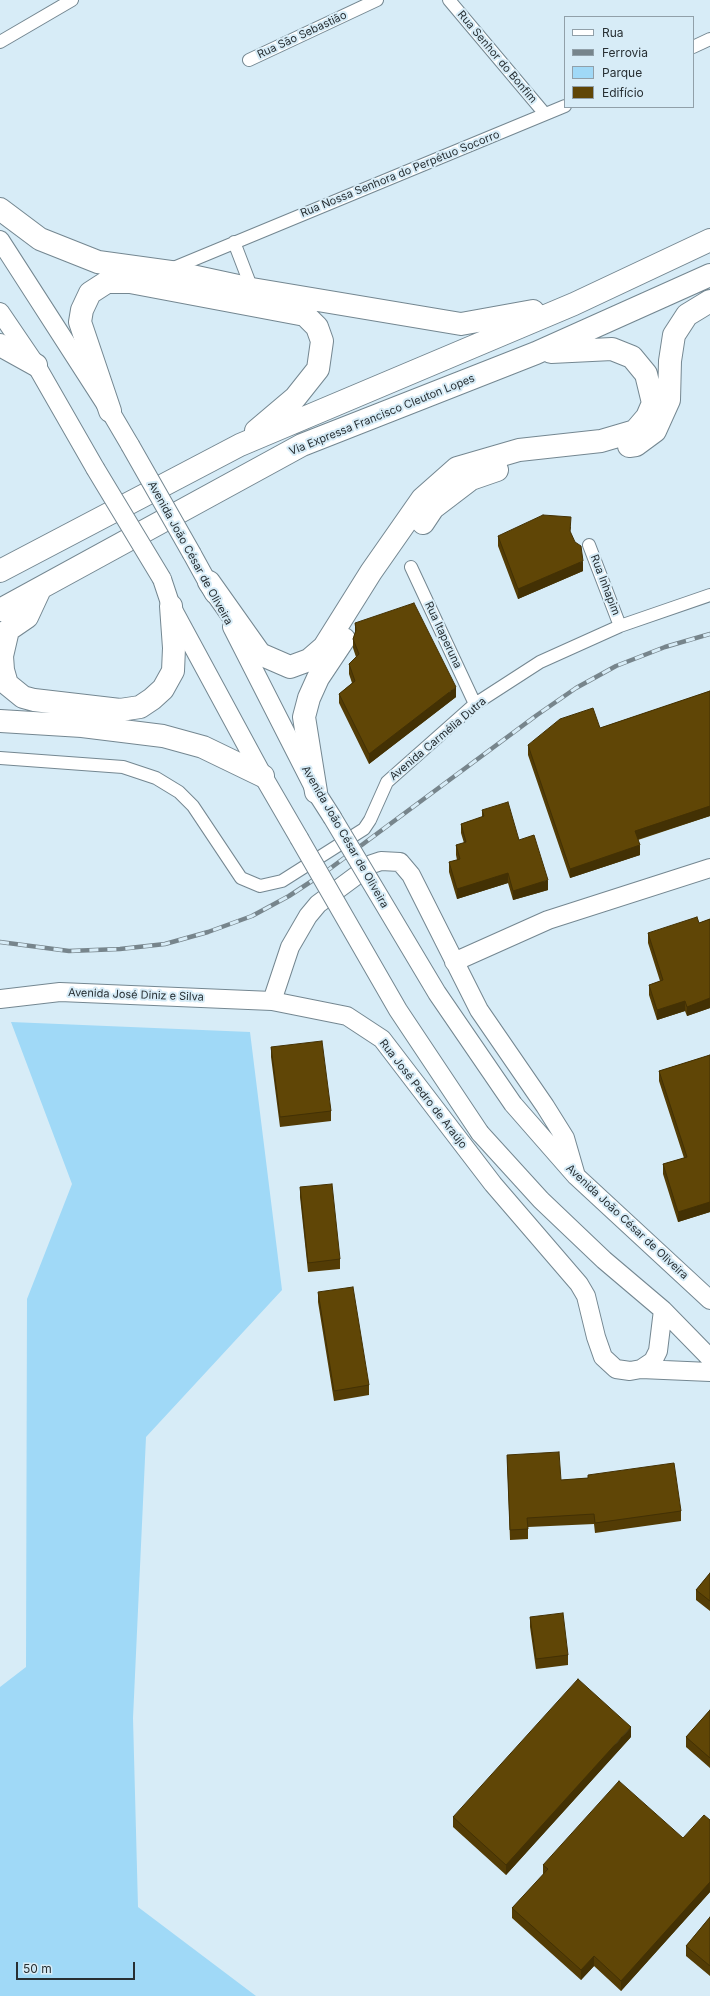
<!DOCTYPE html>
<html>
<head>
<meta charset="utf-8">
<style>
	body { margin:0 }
	#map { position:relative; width:710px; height:1996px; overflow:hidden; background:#d7ecf7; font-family:Inter,sans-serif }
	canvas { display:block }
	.legend { position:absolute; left:564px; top:16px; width:130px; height:92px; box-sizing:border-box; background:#d7ecf7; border:1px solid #91a0a9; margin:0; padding:5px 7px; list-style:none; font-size:12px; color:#272f33 }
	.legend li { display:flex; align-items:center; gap:8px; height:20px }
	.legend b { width:20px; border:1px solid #91a0a9 }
	.scale { position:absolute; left:16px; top:1962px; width:119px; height:18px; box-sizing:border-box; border:2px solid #272f33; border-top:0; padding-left:5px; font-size:12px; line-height:14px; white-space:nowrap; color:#272f33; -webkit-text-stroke:3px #d7ecf7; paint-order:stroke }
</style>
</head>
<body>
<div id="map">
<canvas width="710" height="1996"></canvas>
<ul class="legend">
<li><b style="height:5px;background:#fff"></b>Rua</li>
<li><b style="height:5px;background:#77858c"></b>Ferrovia</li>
<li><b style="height:11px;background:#a0d9f7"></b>Parque</li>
<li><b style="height:11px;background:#604606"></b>Edifício</li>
</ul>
<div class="scale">50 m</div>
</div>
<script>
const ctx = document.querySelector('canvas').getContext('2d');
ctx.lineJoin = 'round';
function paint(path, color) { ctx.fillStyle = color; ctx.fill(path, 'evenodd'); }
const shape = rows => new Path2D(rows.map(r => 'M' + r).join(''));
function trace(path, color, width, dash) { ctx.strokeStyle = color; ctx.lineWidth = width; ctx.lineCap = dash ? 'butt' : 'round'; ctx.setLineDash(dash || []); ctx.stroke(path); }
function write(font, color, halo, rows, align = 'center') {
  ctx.font = font + ' Inter,sans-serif'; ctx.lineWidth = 4; ctx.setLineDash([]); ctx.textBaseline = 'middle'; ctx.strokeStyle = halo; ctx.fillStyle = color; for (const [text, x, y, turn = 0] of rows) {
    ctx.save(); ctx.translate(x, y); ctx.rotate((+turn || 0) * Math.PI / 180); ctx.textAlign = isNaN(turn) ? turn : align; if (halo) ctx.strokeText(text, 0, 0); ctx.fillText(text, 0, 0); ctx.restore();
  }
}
const green = shape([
	[11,1022,250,1032,282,1290,146,1437,133,1718,138,1907,256,1996,0,1996,0,1687,26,1667,27,1299,72,1184]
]);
const street = shape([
	[449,0,545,114],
	[0,42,72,0],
	[693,47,710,39],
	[249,60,377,0],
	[234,242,252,289],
	[171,269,565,106],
	[589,545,620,626],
	[411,567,475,704],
	[0,758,123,767,156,778,179,792,193,806,241,878,260,886,282,881,364,829,370,820,387,782,475,704,540,662,620,626,710,595]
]);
const secondary = shape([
	[0,240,110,411,130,445],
	[0,312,36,365,95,468],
	[192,554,214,594],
	[162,579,171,606,263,776,299,838],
	[232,627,316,792,332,817],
	[454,962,548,920,710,868],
	[0,999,60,992,272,1001,347,1016,382,1039,493,1184,579,1284,586,1296,596,1337,603,1357,616,1369,630,1371,641,1369,653,1361,658,1351,663,1310],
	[272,1001,290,947,308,916,318,904,372,864,381,861,400,862,411,875,479,1010,545,1106,565,1138,576,1176],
	[513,1104,576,1176,710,1300],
	[480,1133,541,1200,604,1260,663,1310,710,1358],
	[641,1369,710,1372]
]);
const highway = shape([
	[0,209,40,239,98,262,178,273,252,289,461,324,533,311],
	[0,345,36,365],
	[110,411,80,322,82,310,90,293,107,282,130,282,305,315,317,327,322,341,318,369,295,398,256,431],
	[629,446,636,445,655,431,669,400,670,361,674,335,687,315,710,301],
	[423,523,433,508,471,479,497,470],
	[0,571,240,445,574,304,710,240],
	[209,582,260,654,290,667,309,660,324,647,371,572,422,499,457,468,519,450,601,441,635,431,647,417,653,403,646,374,632,357,612,349,551,352],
	[40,589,27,617,8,630,2,656,3,670,7,684,23,697,34,700,120,710,140,707,152,699,163,689,173,671,174,648,171,606],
	[0,610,302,445,536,353,710,275],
	[0,721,82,726,163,736,203,747,263,776],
	[316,792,304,717,309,698,318,678,344,639]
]);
const rail = shape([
	[0,942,69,951,120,949,165,944,208,932,252,916,289,896,324,873,537,715,576,688,616,666,665,647,710,634]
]);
const secondaryBridge = shape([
	[130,445,192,554],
	[95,468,162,579],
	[332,817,437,993,513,1104],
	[299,838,398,1010,480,1133]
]);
const wall = shape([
	[571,527,570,532,583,571,518,599,498,546,498,536],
	[355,623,456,697,369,764,339,703,339,694,352,683,349,674,349,664,356,657,353,648,353,639,355,634],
	[710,691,710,816,638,840,640,855,570,878,528,755,528,745,600,728],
	[482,810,519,840,548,890,513,900,508,883,457,899,449,872,449,862,457,860,456,855,456,845,464,843,461,833,461,824,482,817],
	[710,919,710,1008,687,1016,685,1011,657,1020,649,995,649,985,660,981,648,943,648,933,699,923],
	[271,1047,331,1111,331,1121,280,1127,271,1057],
	[710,1055,710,1212,678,1222,663,1174,663,1164,684,1158,659,1081,659,1071],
	[300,1187,340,1259,340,1269,308,1272,300,1197],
	[318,1292,369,1385,369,1395,334,1401,318,1302],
	[507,1455,561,1480,588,1478,588,1475,681,1511,681,1521,595,1533,594,1524,528,1527,528,1539,510,1540],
	[710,1573,710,1611,696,1600,696,1590],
	[530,1617,568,1655,568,1665,536,1669,530,1627],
	[710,1710,710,1768,686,1747,686,1737],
	[631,1737,506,1875,453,1827,453,1817],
	[710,1820,710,1892,621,1991,594,1966,581,1980,512,1918,512,1908,543,1875,543,1865,683,1838],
	[710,1917,710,1976,686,1956,686,1946]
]);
const shadedWall = shape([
	[583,561,583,571,518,599,518,589],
	[456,687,456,697,369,764,369,754],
	[710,806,710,816,635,840,635,831],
	[640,845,640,855,570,878,570,869],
	[508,873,508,883,457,899,457,889],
	[548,880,548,890,513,900,513,891],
	[710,998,710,1008,687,1016,687,1007],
	[685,1001,685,1011,657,1020,657,1010],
	[710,1202,710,1212,678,1222,678,1212],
	[631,1727,631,1737,506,1875,506,1865],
	[710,1882,710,1892,621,1991,621,1981],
	[594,1956,594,1966,581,1980,581,1970]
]);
const building = shape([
	[543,515,571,517,570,531,575,542,581,546,583,561,518,589,498,536,543,515],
	[414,603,456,687,369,754,339,694,355,681,349,664,359,654,353,639,356,630,355,623,414,603],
	[710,691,710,806,635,831,640,845,570,869,528,745,560,719,593,708,600,728,710,691],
	[508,802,519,840,534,835,548,880,513,891,508,873,457,889,449,862,460,859,456,845,466,842,461,824,484,816,482,810,508,802],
	[697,917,699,923,710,919,710,998,687,1007,685,1001,657,1010,649,985,663,980,648,933,697,917],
	[322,1041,331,1111,280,1117,271,1047,322,1041],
	[710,1055,710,1202,678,1212,663,1164,687,1157,659,1071,710,1055],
	[332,1184,340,1259,308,1263,300,1187,332,1184],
	[353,1287,369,1385,334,1391,318,1292,353,1287],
	[559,1452,561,1480,588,1478,588,1475,674,1463,681,1511,595,1523,594,1514,527,1518,528,1529,510,1530,507,1455,559,1452],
	[710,1573,710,1601,696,1590,710,1573],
	[563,1613,568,1655,536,1659,530,1617,563,1613],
	[578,1679,631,1727,506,1865,453,1817,578,1679],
	[710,1710,710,1758,686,1737,710,1710],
	[619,1781,683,1838,704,1815,710,1820,710,1882,621,1981,594,1956,581,1970,512,1908,548,1869,543,1865,619,1781],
	[710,1917,710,1966,686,1946,710,1917]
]);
const streetNames = [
	["Rua São Sebastião",302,35,-25],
	["Rua Senhor do Bonfim",497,57,50],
	["Rua Nossa Senhora do Perpétuo Socorro",400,174,-22],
	["Via Expressa Francisco Cleuton Lopes",382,415,-22],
	["Avenida João César de Oliveira",190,553,61],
	["Rua Inhapim",605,585,69],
	["Rua Itaperuna",443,635,65],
	["Avenida Carmélia Dutra",438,739,-40],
	["Avenida João César de Oliveira",345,837,60],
	["Avenida José Diniz e Silva",136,995,2],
	["Rua José Pedro de Araújo",423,1094,52],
	["Avenida João César de Oliveira",627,1222,43]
];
paint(green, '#a0d9f7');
trace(street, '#748791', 14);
trace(secondary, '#748791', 20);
trace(highway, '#748791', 24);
trace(street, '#fff', 12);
trace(secondary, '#fff', 18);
trace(highway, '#fff', 22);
trace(rail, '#77858c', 4.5);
trace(rail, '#d7ecf7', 3, [9]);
trace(secondaryBridge, '#748791', 20, []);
trace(secondaryBridge, '#fff', 18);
paint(wall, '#533c05');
paint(shadedWall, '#433104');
paint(building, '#604606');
trace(building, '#433104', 1);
write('11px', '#272f33', '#d7ecf7', streetNames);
</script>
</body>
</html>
